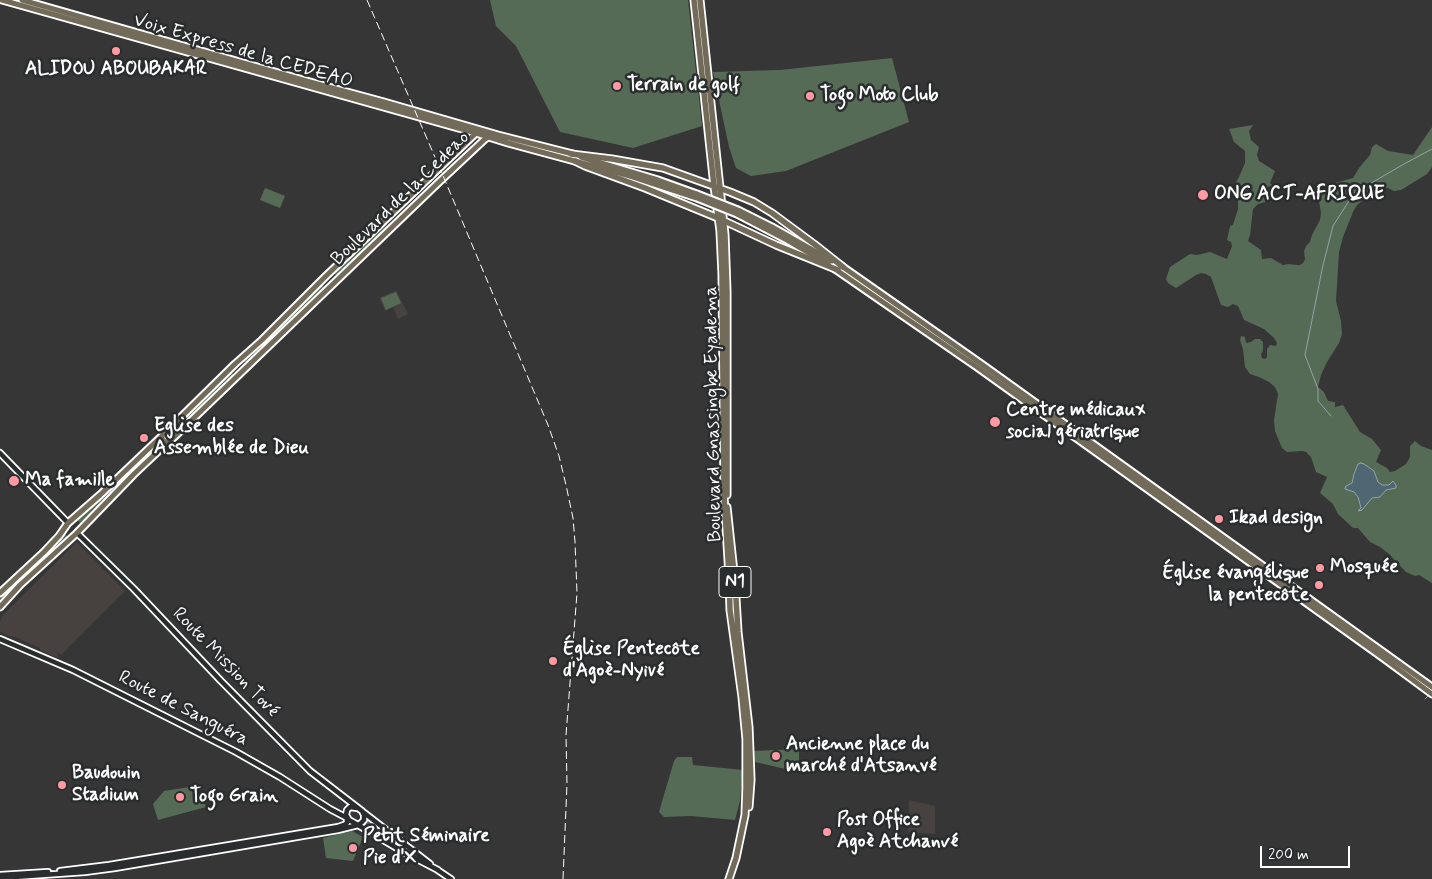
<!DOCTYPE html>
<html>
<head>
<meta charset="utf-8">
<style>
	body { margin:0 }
	#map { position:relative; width:1432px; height:879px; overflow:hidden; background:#373636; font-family:Mynerve,sans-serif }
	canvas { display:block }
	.scale { position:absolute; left:1260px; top:846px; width:90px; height:22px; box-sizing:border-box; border:2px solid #fff; border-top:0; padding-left:6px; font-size:15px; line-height:18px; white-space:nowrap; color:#fff; -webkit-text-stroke:4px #2a2d2e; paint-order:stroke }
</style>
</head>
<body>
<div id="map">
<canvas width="1432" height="879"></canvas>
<div class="scale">200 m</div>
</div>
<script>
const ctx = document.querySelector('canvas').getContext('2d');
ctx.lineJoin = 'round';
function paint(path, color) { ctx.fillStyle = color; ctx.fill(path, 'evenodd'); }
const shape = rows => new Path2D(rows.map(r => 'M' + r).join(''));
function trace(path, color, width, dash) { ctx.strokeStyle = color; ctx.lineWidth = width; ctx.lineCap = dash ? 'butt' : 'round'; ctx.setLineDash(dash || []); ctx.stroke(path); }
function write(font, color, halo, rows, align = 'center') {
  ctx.font = font + ' Mynerve,sans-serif'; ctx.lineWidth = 5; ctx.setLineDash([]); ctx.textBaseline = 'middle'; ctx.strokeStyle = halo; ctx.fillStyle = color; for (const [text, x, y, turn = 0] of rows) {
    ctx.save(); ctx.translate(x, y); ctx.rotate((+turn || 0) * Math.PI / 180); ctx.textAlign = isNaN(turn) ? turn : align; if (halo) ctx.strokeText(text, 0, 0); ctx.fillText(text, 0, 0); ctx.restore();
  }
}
const built = shape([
	[396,290,408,314,398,319,393,307,385,311,379,298],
	[77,542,125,591,61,655,58,652,57,656,59,657,58,658,40,650,40,648,13,636,12,637,0,632,0,622,3,615],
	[909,800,935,806,935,834,908,832]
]);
const green = shape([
	[490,0,688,0,702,126,633,148,560,132,516,46,496,26],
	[892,58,909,122,786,171,751,176,736,168,729,147,713,72,780,70],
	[1253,125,1249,131,1251,140,1259,147,1257,155,1259,161,1275,171,1270,183,1274,186,1273,188,1269,186,1263,194,1268,198,1265,202,1258,204,1253,209,1250,235,1248,241,1261,250,1262,259,1271,258,1283,265,1288,264,1297,265,1300,265,1303,263,1305,259,1304,251,1306,246,1310,242,1312,235,1320,220,1321,213,1319,201,1320,187,1353,178,1359,168,1370,155,1372,147,1376,144,1388,151,1413,155,1432,127,1432,167,1427,174,1401,190,1394,191,1388,188,1385,188,1382,195,1363,200,1357,205,1353,212,1343,237,1339,252,1336,301,1341,321,1342,334,1339,343,1327,362,1321,375,1318,387,1324,392,1328,401,1335,402,1335,407,1343,405,1360,432,1372,439,1381,450,1376,462,1387,468,1390,472,1395,471,1406,464,1410,457,1410,446,1415,441,1421,446,1432,450,1432,583,1419,575,1415,576,1406,572,1389,554,1380,547,1370,542,1358,528,1353,528,1338,514,1333,504,1320,493,1327,477,1316,472,1311,457,1306,452,1302,451,1287,452,1282,448,1275,431,1274,420,1278,394,1275,387,1269,382,1259,377,1250,374,1245,367,1243,349,1240,340,1241,336,1245,337,1246,343,1251,342,1255,339,1260,339,1263,342,1263,351,1261,354,1262,358,1265,359,1267,357,1267,349,1270,345,1276,346,1277,343,1274,338,1264,329,1244,320,1238,306,1233,304,1228,307,1221,305,1211,277,1206,274,1201,273,1196,275,1176,288,1168,283,1166,279,1170,267,1190,254,1197,255,1210,252,1227,259,1232,246,1231,242,1227,240,1230,226,1233,225,1238,209,1238,197,1233,192,1233,187,1239,177,1245,163,1245,151,1234,142,1229,129],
	[265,188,285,196,280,208,260,200],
	[385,223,389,227,337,276,334,273],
	[322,284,325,288,246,364,243,360],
	[396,292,401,303,386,310,381,298],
	[231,372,234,375,174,433,171,430],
	[159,441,162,444,81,524,77,520],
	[65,534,69,538,19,583,0,603,0,595,39,560],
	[799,749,799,772,755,762,752,751],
	[677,757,692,757,693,765,743,770,740,801,735,820,691,816,664,817,659,812,674,761],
	[196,786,206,807,158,820,153,804,164,791],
	[368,819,404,845,404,848,401,848,363,826],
	[352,831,363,837,353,861,326,858,323,838]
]);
const water = shape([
	[1361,463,1364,464,1374,471,1378,482,1382,485,1389,485,1393,481,1396,485,1396,488,1386,490,1380,497,1372,498,1362,510,1358,511,1361,508,1358,497,1354,492,1345,489,1345,488,1346,486,1352,483,1354,474,1358,464,1361,463]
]);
const stream = shape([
	[1331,416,1318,401,1318,389,1305,355,1323,265,1333,226,1354,193,1404,164,1432,149],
	[1425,699,1429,695]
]);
const secondary = shape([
	[0,453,68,523],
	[77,533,134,589,221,681,310,771,362,811,364,815,364,820,361,823,358,825,349,820,346,815,347,810,350,807,357,808],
	[0,639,73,670,236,752,280,777,330,809,347,818],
	[363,812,430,864],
	[436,869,451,879],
	[60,871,109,865,338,827,344,825,347,823,347,818],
	[0,875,48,872],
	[0,878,85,872,115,868,338,830,358,825,407,854,438,870]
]);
const primary = shape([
	[2,0,476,133,508,143,630,176,697,198],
	[22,0,310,82,384,102,498,135,573,154],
	[581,157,658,180,697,194],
	[738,210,772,227,832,261],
	[737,214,787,240,828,264],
	[840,265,980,363,1432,687],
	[835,269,977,367,1382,657,1432,694],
	[167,431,235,364,262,340,326,276,476,133],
	'162 437a5 5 0 1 1 10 0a5 5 0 1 1-10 0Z',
	[172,439,438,183,485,139,490,136],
	[0,593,44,552,59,536,68,523,100,495,162,436],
	[0,607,20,585,77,533,134,474,169,441]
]);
const highway = shape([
	[694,0,714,186,720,231,722,274,724,496,729,575,730,610,742,697,746,739,746,788,745,815,736,858,729,879],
	[700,0,725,235,727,292,727,495],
	[571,154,612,159,663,168,730,192,754,202,772,213,814,244,843,267],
	[575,161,585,166,645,188,718,218,776,245,838,270],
	[727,507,735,582,738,632,749,727,751,780,749,807]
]);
const rail = shape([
	[367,0,444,178,548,425,559,456,566,485,573,518,575,542,577,593,566,735,567,784,563,879]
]);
const primaryBridge = shape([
	[697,194,738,210],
	[697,198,737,214]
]);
const markers = [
	[116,51,5,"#ff9aa2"],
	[617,86,5,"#ff9aa2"],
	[810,96,5,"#ff9aa2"],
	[1203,195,6,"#ff9aa2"],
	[995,422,6,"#ff9aa2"],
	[144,438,5,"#ff9aa2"],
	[14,481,6,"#ff9aa2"],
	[1219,519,5,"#ff9aa2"],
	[1320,568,5,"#ff9aa2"],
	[1319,585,5,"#ff9aa2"],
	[553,661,5,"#ff9aa2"],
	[776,756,5,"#ff9aa2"],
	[62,785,5,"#ff9aa2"],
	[180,797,5,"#ff9aa2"],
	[827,832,5,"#ff9aa2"],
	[353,848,5,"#ff9aa2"]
];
const shields = [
	[735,582,32]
];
const shieldNames = [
	["N1",735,582]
];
const streetNames = [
	["Voix Express de la CEDEAO",243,52,16],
	["Boulevard de la Cedeao",401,199,-44],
	["Boulevard Gnassingbe Eyadema",714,414,-91],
	["Route Mission Tové",225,663,46],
	["Route de Sanguéra",183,709,27]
];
const poiNames = [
	["ALIDOU ABOUBAKAR",116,70,"center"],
	["Terrain de golf",627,86],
	["Togo Moto Club",820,96],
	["ONG ACT-AFRIQUE",1214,195],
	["Centre médicaux",1006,411],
	["social gériatrique",1006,433],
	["Eglise des",154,427],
	["Assemblée de Dieu",154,449],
	["Ma famille",25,481],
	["Ikad design",1229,519],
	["Mosquée",1330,568],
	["Église évangélique",1309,574,"right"],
	["la pentecôte",1309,596,"right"],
	["Église Pentecôte",563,650],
	["d'Agoè-Nyivé",563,672],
	["Ancienne place du",786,745],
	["marché d'Atsanvé",786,767],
	["Baudouin",72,774],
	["Stadium",72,796],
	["Togo Grain",190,797],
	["Post Office",837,821],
	["Agoè Atchanvé",837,843],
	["Petit Séminaire",363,837],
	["Pie d'X",363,859]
];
paint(built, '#474140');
paint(green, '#556b56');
paint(water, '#4f6773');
trace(water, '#95a4ab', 1);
trace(stream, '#95a4ab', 1);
trace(secondary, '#fff', 8);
trace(primary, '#fff', 9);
trace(highway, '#fff', 9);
trace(secondary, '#2a2d2e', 4.5);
trace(primary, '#736b5a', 5);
trace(highway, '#736b5a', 5.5);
trace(rail, '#fff', 1, [8, 4]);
trace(primaryBridge, '#fff', 9, []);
trace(primaryBridge, '#736b5a', 5);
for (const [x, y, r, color] of markers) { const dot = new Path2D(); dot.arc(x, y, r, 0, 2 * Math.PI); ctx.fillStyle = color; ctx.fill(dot); trace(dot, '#2a2d2e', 2); }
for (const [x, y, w] of shields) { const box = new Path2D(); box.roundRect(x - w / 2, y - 15.5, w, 31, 4); ctx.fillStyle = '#2a2d2e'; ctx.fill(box); trace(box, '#fff', 1); }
write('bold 18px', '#fff', null, shieldNames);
write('19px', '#fff', '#2a2d2e', streetNames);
write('bold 19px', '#fff', '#2a2d2e', poiNames, 'left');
</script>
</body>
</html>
